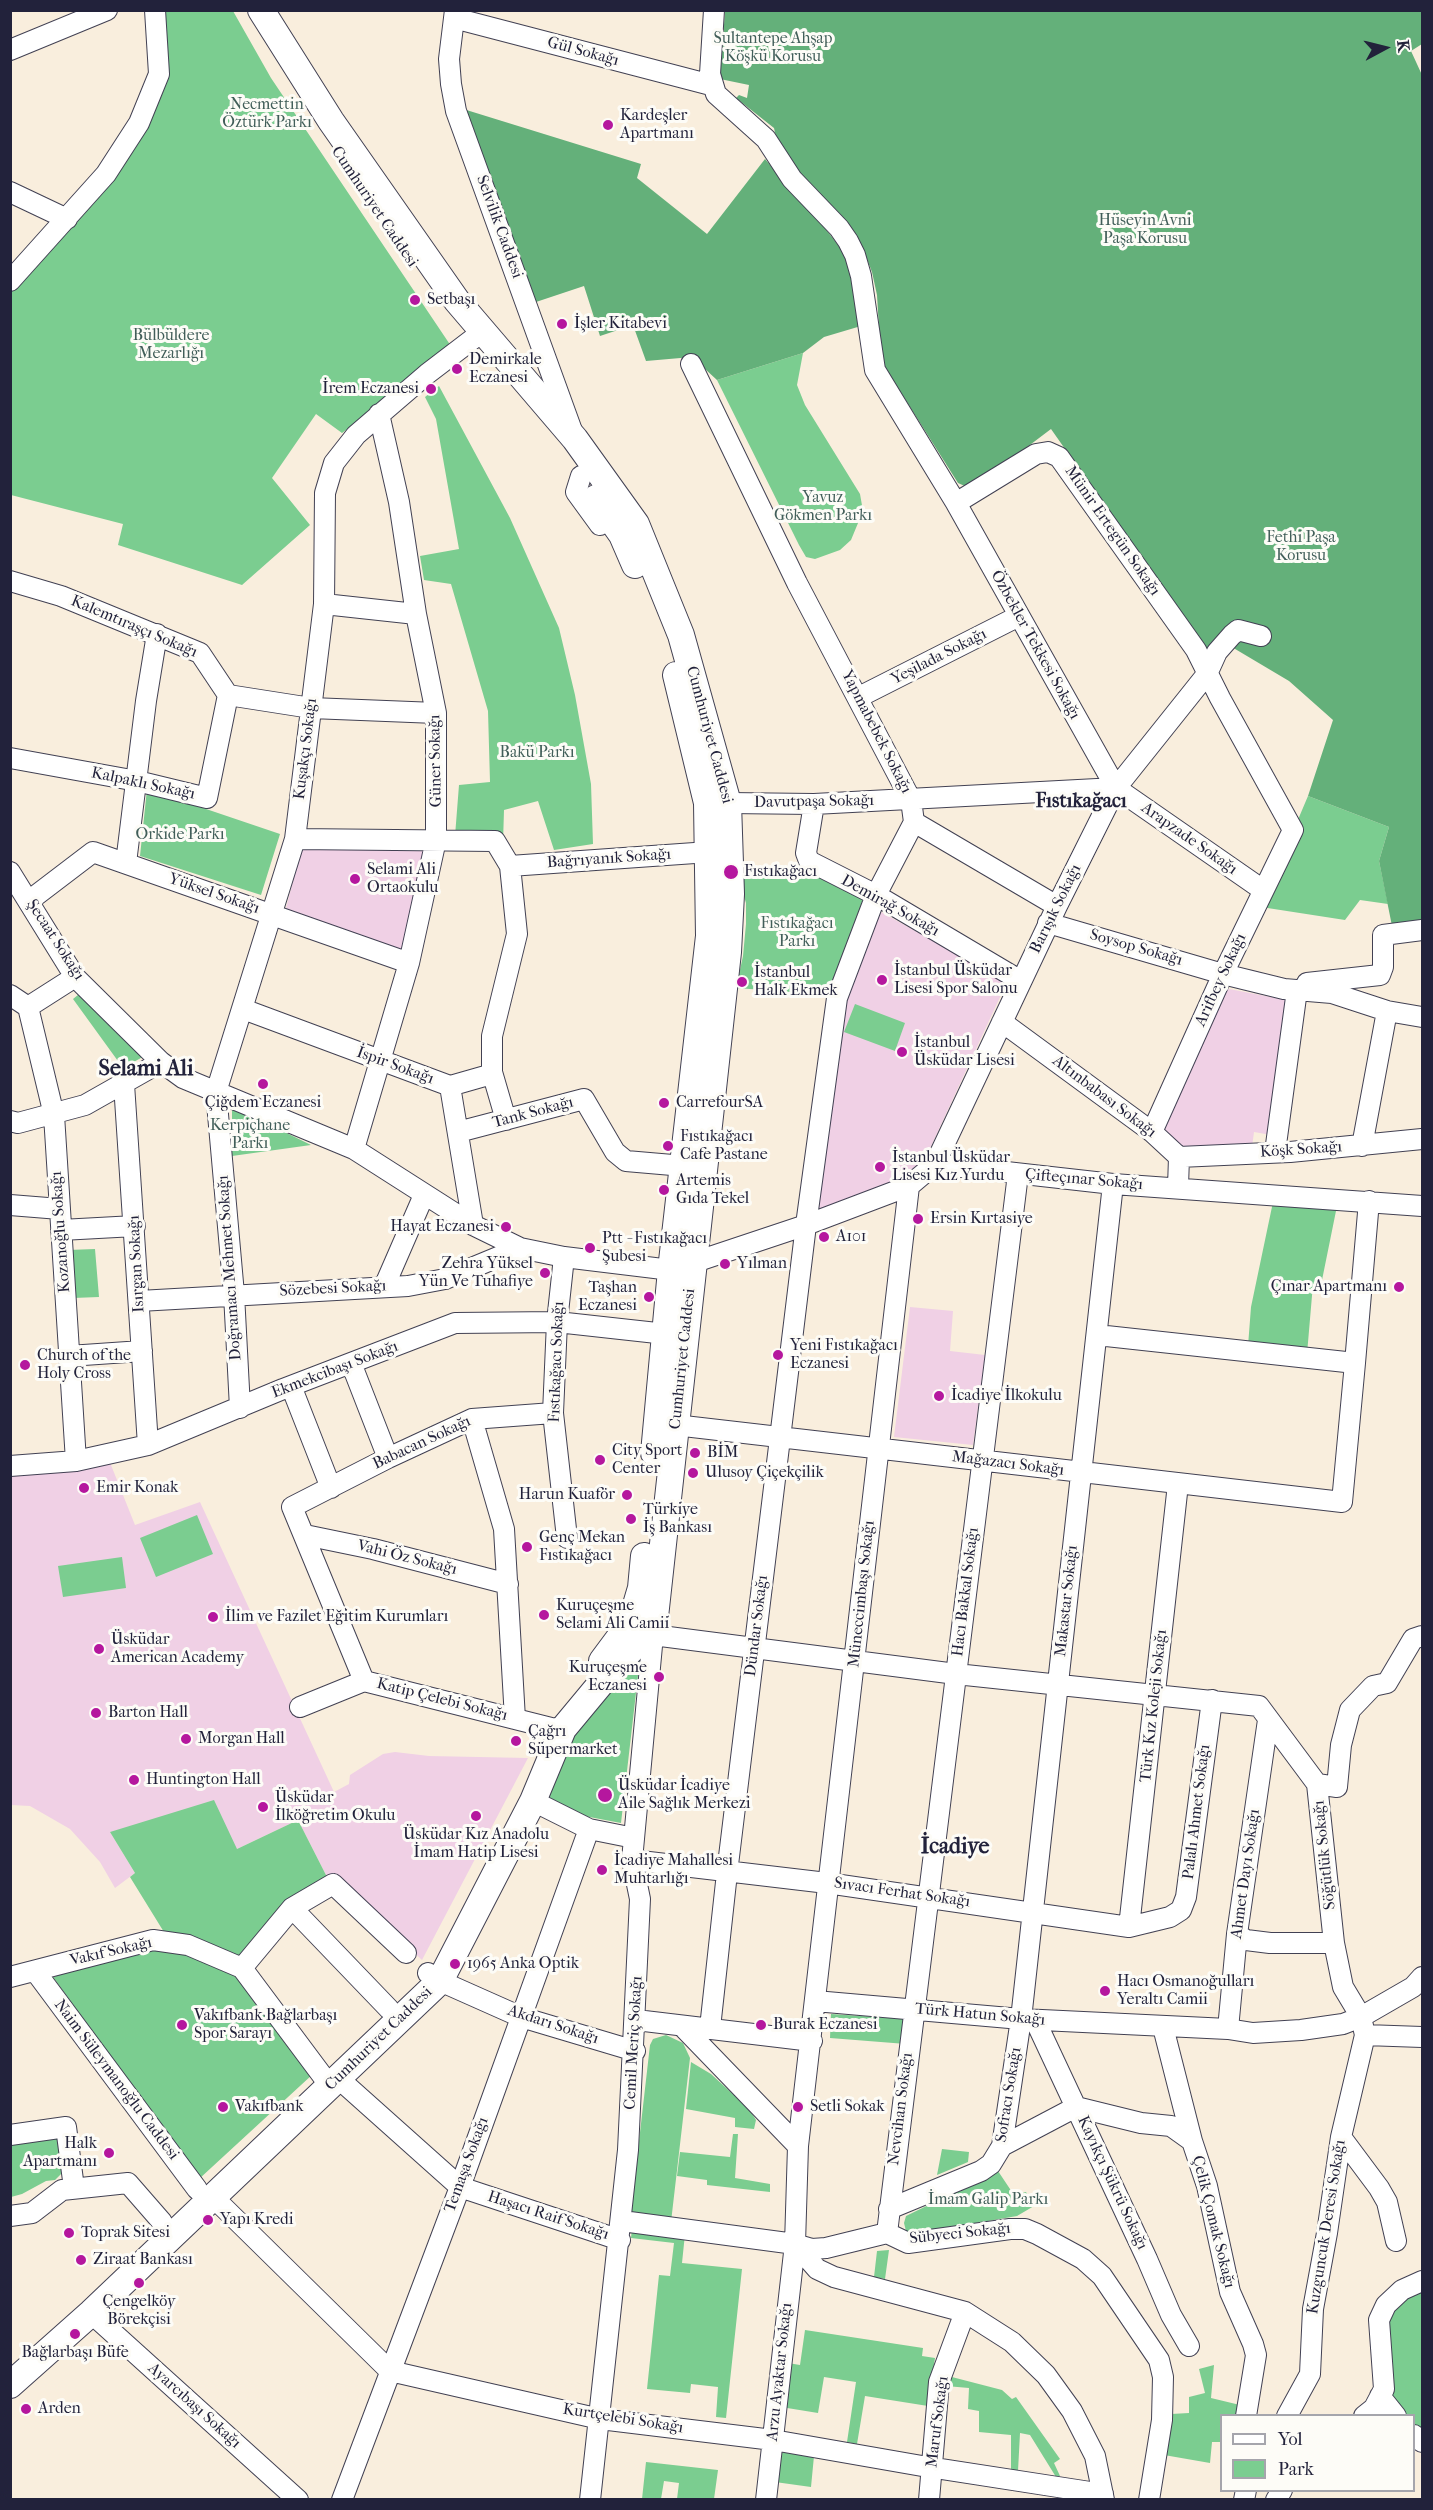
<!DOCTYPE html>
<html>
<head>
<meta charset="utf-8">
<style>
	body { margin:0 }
	#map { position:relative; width:1433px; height:2510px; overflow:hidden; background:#f9eedd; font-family:"IM FELL French Canon",serif }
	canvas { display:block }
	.frame { position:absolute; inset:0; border:12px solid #22223b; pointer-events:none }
	.legend { position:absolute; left:1220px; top:2414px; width:195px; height:78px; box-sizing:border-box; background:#fdfcf7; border:2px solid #a5a5ac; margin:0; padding:8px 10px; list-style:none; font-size:18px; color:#22223b }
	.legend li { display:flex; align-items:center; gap:12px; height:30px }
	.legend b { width:30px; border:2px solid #a5a5ac }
	.north { position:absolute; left:1355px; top:18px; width:60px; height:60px; -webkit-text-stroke:4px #fdfcf7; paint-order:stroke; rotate:83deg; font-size:16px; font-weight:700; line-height:24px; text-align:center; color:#22223b }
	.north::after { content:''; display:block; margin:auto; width:21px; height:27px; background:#22223b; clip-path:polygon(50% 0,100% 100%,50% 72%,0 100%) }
</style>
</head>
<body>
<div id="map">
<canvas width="1433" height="2510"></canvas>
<div class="frame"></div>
<ul class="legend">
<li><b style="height:8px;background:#fff"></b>Yol</li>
<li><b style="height:16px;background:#7bcd90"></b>Park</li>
</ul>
<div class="north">K</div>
</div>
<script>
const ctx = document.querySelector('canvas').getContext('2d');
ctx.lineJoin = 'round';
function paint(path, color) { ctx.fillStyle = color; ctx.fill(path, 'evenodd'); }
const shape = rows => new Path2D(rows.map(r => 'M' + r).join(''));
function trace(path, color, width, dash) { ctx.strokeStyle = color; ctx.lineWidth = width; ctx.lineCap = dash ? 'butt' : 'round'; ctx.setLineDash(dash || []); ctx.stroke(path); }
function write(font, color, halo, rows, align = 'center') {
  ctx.font = font + ' "IM FELL French Canon",serif'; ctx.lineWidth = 6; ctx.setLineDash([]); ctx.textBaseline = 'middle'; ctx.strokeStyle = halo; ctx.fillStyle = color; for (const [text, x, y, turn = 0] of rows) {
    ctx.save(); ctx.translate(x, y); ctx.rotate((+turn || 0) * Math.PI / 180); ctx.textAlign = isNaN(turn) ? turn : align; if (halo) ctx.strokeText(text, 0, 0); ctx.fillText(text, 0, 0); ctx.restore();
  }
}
const built = shape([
	[302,846,424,847,401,951,285,912],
	[874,908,1007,982,915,1181,812,1211,840,1003],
	[1219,987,1286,1000,1271,1135,1254,1132,1252,1147,1185,1147,1158,1132],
	[910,1307,953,1311,950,1351,985,1355,973,1445,894,1437],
	[109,1460,135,1525,200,1502,334,1792,349,1784,350,1775,383,1754,395,1752,429,1756,528,1758,422,1960,334,1878,329,1881,298,1820,237,1849,110,1832,135,1873,115,1888,100,1862,70,1829,30,1806,11,1805,11,1476]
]);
const green = shape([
	[162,11,233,11,271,78,455,352,342,433,316,414,272,478,310,525,242,585,118,545,123,524,11,495,11,287,146,121],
	[803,353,797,385,805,405,860,494,863,511,851,540,840,550,815,559,806,557,799,545,717,380],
	[439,386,510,518,559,628,575,695,591,784,593,844,554,850,538,801,504,810,503,843,455,836,459,785,490,782,488,711,451,584,424,580,420,556,459,549,436,419,425,397],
	[147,789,280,834,261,895,140,856],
	[1308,796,1389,827,1379,861,1388,904,1360,900,1345,920,1261,907],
	[741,875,822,878,865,892,833,995,736,988,743,956,746,924,746,903,742,890],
	[84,990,148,1054,123,1068,73,999],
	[855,1004,905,1023,895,1051,844,1032],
	[232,1110,254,1117,311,1145,232,1156],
	[1273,1202,1337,1206,1321,1285,1313,1284,1307,1354,1248,1346,1251,1307],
	[95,1249,99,1297,73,1298,68,1250],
	[197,1515,213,1554,156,1577,140,1538],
	[122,1557,126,1588,63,1597,58,1566],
	[640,1658,621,1823,584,1816,539,1792,564,1738],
	[214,1800,237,1849,298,1820,329,1881,241,1964,167,1937,130,1877,135,1873,110,1832],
	[154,1946,187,1950,235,1971,313,2074,199,2179,53,1977],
	[831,2014,908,2019,906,2044,830,2038],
	[666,2035,683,2043,690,2058,671,2222,634,2217,631,2211,650,2045,653,2039],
	[691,2062,711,2074,749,2109,756,2120,754,2129,735,2127,735,2118,686,2109],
	[733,2134,738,2134,735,2178,770,2184,770,2192,707,2185,707,2180,677,2176,680,2152,730,2157],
	[55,2138,61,2142,64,2171,55,2180,46,2181,22,2194,11,2197,11,2143],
	[942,2149,969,2152,968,2162,937,2175],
	[998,2171,1014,2195,1026,2192,1034,2206,1017,2216,912,2234,906,2231,904,2223,906,2216],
	[632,2228,685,2234,682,2263,742,2269,726,2418,716,2417,718,2387,691,2384,690,2393,647,2389,659,2275,670,2276,674,2243,631,2238],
	[889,2250,885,2279,874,2277,877,2251],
	[1422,2287,1422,2433,1414,2426,1414,2416,1405,2415,1391,2396,1388,2320,1405,2295],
	[805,2330,923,2348,922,2356,935,2358,928,2406,865,2396,857,2444,847,2442,856,2382,824,2377,818,2413,781,2407,788,2363,800,2365],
	[1214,2365,1211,2398,1240,2405,1239,2415,1222,2416,1221,2442,1212,2442,1210,2463,1164,2455,1171,2414,1189,2413,1189,2397,1205,2393,1199,2369],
	[948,2376,1002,2390,1012,2399,1016,2397,1060,2459,1054,2463,1060,2476,1056,2477,1030,2435,1020,2433,1018,2471,1011,2471,1011,2435,979,2432,979,2411,968,2409,969,2388,946,2386],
	[778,2452,814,2456,811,2487,775,2482],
	[646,2462,718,2470,714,2499,677,2499,679,2483,664,2481,661,2499,642,2499]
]);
const forest = shape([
	[725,11,1422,11,1422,44,1411,51,1422,75,1422,924,1392,926,1379,861,1389,827,1308,796,1333,720,1289,681,1220,640,1207,651,1051,429,1006,463,967,487,958,483,881,361,877,295,872,272,861,244,842,220,793,170,778,147,774,128,736,98,739,95,747,98,749,85,720,79],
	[447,104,641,164,637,178,707,234,765,159,821,223,856,268,861,326,824,337,803,353,717,380,692,357,646,361,633,325,600,336,584,286,536,302]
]);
const minor = shape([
	[455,10,449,59,451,84,456,111,571,428],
	[714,10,710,74,716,94,766,139,792,179,839,228,848,241,855,255,861,276,875,370,956,503,1036,454,1048,452,1059,457,1196,650,1220,698,1293,830,1223,974,1152,1132],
	[454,18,711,85],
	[10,50,107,10],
	[10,192,67,219],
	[10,281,106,174,139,123,159,74,155,10],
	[691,364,797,583,911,800,914,822,876,895,837,998,806,1225,727,1873,710,2028],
	[581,476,576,492,600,525],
	[956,503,1116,788,1263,890],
	[10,581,61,596,200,653,228,695,311,708,436,713],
	[324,604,416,614],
	[859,697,1019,616],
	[10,758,137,781,207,798,228,695],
	[728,803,814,804,1116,788],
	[814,804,806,853,809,861,876,895,1021,981],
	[914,822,1057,906],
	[295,839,495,841,510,866,517,934,492,1036,492,1072,506,1120],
	[126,863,146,701,157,634],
	[510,866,709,852],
	[10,872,75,977,161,1062,183,1078,354,1149,473,1225,520,1248,564,1257,671,1270,806,1225,909,1186,935,1164,1057,906,1116,788,1207,674,1217,652,1232,635,1238,630,1261,636],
	[30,900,93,852,409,963],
	[1048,923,1223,974,1284,989,1332,993,1387,1011,1422,1017],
	[1307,983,1380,975,1383,967,1383,935,1422,930],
	[10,995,28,1007,75,977],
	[28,1007,54,1115,76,1461],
	[243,1009,450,1086,473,1225],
	[1002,1022,1152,1132,1179,1157,1178,1187],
	[124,1084,148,1445],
	[450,1086,492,1074],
	[10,1121,18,1123,85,1105,161,1062],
	[458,1132,584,1099,615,1152,626,1161,684,1166],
	[1362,1146,1387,1011],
	[354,1149,409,963,436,840,436,713,416,614,399,502,379,414],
	[1275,1152,1297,990],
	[1179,1157,1290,1152,1422,1139],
	[935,1164,1113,1184,1422,1206],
	[10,1205,60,1209],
	[61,1230,135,1226],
	[564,1257,557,1322,553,1413,567,1538],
	[384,1287,424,1195],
	[139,1301,408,1286,445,1279,520,1248],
	[69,1356,142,1351],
	[351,1363,388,1458],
	[1355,1363,1369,1201],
	[291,1386,331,1488],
	[240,1408,234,1294,216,1092,295,839,324,604,325,493,334,463,356,435,427,374,482,332],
	[553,1413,472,1419,388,1458,292,1507,364,1681,551,1728,563,1729],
	[472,1419,504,1529,515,1719],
	[675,1425,1342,1502,1355,1363,1097,1335],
	[10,1466,76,1461,148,1445,283,1389,455,1323,557,1322,666,1334],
	[305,1535,373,1549,508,1584],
	[653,1635,956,1674,1259,1706,1317,1784,1334,1943,1343,1987,1361,2017,1365,2035,1341,2137,1327,2233,1313,2309,1310,2374,1287,2416],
	[300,1707,364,1681],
	[1317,1784,1337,1787,1341,1745,1350,1710,1373,1686,1387,1683,1413,1639,1422,1636],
	[533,1801,589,1829,634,1838],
	[632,1860,827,1883,1129,1927,1170,1917,1181,1910,1186,1897,1212,1700],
	[292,1908,389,2009],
	[1129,1927,1178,1484],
	[1237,1934,1246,1940,1270,1943,1334,1943],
	[242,1968,292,1908,333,1884,406,1953],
	[35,1971,197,2189],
	[428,1973,440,1981,521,2017,635,2051],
	[10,1977,153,1940,188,1945,242,1968,330,2086],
	[815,2001,1021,2019,1228,2029,1253,2033,1301,2030,1343,2024,1361,2017,1413,1987,1422,1977],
	[636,2020,812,2041],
	[1035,2020,1147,2259,1171,2315,1189,2346],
	[683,2027,798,2146],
	[1163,2027,1192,2141,1207,2186,1230,2292,1253,2344,1256,2355,1246,2416],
	[1228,2029,1237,1934,1268,1720],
	[1365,2035,1422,2037],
	[338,2078,460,2187,620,2240],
	[10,2135,66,2127,74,2188],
	[1341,2137,1379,2188,1387,2202,1396,2241],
	[1002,2146,1076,2107,1141,2123,1171,2126,1192,2141],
	[213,2197,390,2371,600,2419,773,2440,922,2466,1103,2494],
	[889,2209,981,2171,991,2164,1002,2146,1021,2019,1113,1184],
	[10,2216,32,2213,62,2190,128,2183,162,2222],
	[622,2221,795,2244,812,2249,826,2248,887,2233,908,2243,1010,2229,1025,2229,1037,2234,1083,2259,1102,2276,1159,2360,1163,2377,1162,2420,1149,2500],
	[887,2233,1018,1174],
	[795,2244,817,2269,834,2277,965,2312,1012,2342,1046,2375,1072,2411,1095,2456,1104,2500],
	[91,2313,298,2500],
	[1380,2396,1396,2416],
	[1364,2416,1374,2408,1384,2389,1379,2320,1386,2305,1402,2290,1422,2281],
	[1414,2435,1422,2442],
	[342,2500,460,2187,589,1829],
	[590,2500,628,2150,640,1899,632,1860,653,1635,651,1625],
	[766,2500,795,2244,798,2146,909,1186],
	[929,2500,939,2382,965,2312],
	[1244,2500,1246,2490],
	[1276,2500,1282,2490]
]);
const major = shape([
	[596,498,622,535,635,565],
	[654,1453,671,1270,709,936,707,803,676,675],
	[602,1661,631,1622,641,1588,644,1556],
	[10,2385,91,2313,440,1981,533,1801,563,1729,617,1664,638,1643,653,1635,728,952,731,894,728,803,681,635,636,524,575,439,457,301,331,121,261,10]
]);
const markers = [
	[608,125,6,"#b5179e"],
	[415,300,6,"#b5179e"],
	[562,324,6,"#b5179e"],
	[457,369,6,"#b5179e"],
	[431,389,6,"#b5179e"],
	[731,872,8,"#b5179e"],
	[355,879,6,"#b5179e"],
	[882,980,6,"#b5179e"],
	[742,982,6,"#b5179e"],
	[902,1052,6,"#b5179e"],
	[263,1084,6,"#b5179e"],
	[664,1103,6,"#b5179e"],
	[668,1146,6,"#b5179e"],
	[880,1167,6,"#b5179e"],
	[664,1190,6,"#b5179e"],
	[918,1219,6,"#b5179e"],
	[506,1227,6,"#b5179e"],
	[824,1237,6,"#b5179e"],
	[590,1248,6,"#b5179e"],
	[725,1264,6,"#b5179e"],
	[545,1273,6,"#b5179e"],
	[1399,1287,6,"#b5179e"],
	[649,1297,6,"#b5179e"],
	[778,1355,6,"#b5179e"],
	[25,1365,6,"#b5179e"],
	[939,1396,6,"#b5179e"],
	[695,1453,6,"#b5179e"],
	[600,1460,6,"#b5179e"],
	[693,1473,6,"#b5179e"],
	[84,1488,6,"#b5179e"],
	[627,1495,6,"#b5179e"],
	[631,1519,6,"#b5179e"],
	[527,1547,6,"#b5179e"],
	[544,1615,6,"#b5179e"],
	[213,1617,6,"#b5179e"],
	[99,1649,6,"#b5179e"],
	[659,1677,6,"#b5179e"],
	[96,1713,6,"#b5179e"],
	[186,1739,6,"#b5179e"],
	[516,1741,6,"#b5179e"],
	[134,1780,6,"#b5179e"],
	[605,1795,8,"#b5179e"],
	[263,1807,6,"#b5179e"],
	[476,1816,6,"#b5179e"],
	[602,1870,6,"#b5179e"],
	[455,1964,6,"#b5179e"],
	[1105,1991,6,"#b5179e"],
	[182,2025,6,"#b5179e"],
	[761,2025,6,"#b5179e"],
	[223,2107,6,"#b5179e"],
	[798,2107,6,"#b5179e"],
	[109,2153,6,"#b5179e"],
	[208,2220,6,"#b5179e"],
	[69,2233,6,"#b5179e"],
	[81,2260,6,"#b5179e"],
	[139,2283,6,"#b5179e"],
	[75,2334,6,"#b5179e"],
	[26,2409,6,"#b5179e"]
];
const parkNames = [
	["Sultantepe Ahşap",773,39],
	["Köşkü Korusu",773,57],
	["Necmettin",267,105],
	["Öztürk Parkı",267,123],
	["Hüseyin Avni",1145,221],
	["Paşa Korusu",1145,239],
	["Bülbüldere",171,336],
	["Mezarlığı",171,354],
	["Yavuz",823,498],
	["Gökmen Parkı",823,516],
	["Fethi Paşa",1301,538],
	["Korusu",1301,556],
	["Bakü Parkı",537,753],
	["Orkide Parkı",180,835],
	["Fıstıkağacı",797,924],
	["Parkı",797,942],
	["Kerpiçhane",250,1126],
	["Parkı",250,1144],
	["İmam Galip Parkı",988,2200]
];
const streetNames = [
	["Gül Sokağı",583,52,15],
	["Cumhuriyet Caddesi",374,207,56],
	["Selvilik Caddesi",499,227,70],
	["Münir Ertegün Sokağı",1112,531,55],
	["Kalemtıraşçı Sokağı",134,627,23],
	["Özbekler Tekkesi Sokağı",1035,645,61],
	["Yeşilada Sokağı",939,657,-27],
	["Yapmabebek Sokağı",876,732,63],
	["Cumhuriyet Caddesi",709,735,75],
	["Kuşakçı Sokağı",306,749,-83],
	["Güner Sokağı",436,761,-91],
	["Kalpaklı Sokağı",143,784,12],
	["Davutpaşa Sokağı",814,802,-1],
	["Arapzade Sokağı",1189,839,35],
	["Bağrıyanık Sokağı",609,859,-4],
	["Yüksel Sokağı",214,894,19],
	["Demirağ Sokağı",890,906,29],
	["Barışık Sokağı",1056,909,-64],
	["Şecaat Sokağı",55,940,57],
	["Soysop Sokağı",1136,948,16],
	["Arifbey Sokağı",1221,980,-65],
	["İspir Sokağı",395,1066,20],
	["Altınbabası Sokağı",1104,1097,37],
	["Tank Sokağı",533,1113,-15],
	["Köşk Sokağı",1301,1150,-4],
	["Çifteçınar Sokağı",1084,1180,5],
	["Kozanoğlu Sokağı",61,1232,-94],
	["Isırgan Sokağı",137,1264,-93],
	["Doğramacı Mehmet Sokağı",230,1268,-94],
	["Sözebesi Sokağı",333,1289,-3],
	["Cumhuriyet Caddesi",683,1359,-84],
	["Fıstıkağacı Sokağı",557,1362,-88],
	["Ekmekcibaşı Sokağı",335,1370,-21],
	["Babacan Sokağı",422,1443,-25],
	["Mağazacı Sokağı",1008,1464,7],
	["Vahi Öz Sokağı",407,1558,14],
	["Hacı Bakkal Sokağı",966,1592,-83],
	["Müneccimbaşı Sokağı",862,1594,-84],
	["Makastar Sokağı",1067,1601,-84],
	["Dündar Sokağı",757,1626,-83],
	["Katip Çelebi Sokağı",442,1700,14],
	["Türk Kız Koleji Sokağı",1154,1706,-84],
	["Palalı Ahmet Sokağı",1197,1812,-83],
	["Söğütlük Sokağı",1325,1855,-96],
	["Ahmet Dayı Sokağı",1246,1874,-82],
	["Sıvacı Ferhat Sokağı",902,1893,8],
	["Vakıf Sokağı",111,1952,-13],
	["Türk Hatun Sokağı",980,2015,5],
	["Akdarı Sokağı",553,2025,18],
	["Cumhuriyet Caddesi",379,2039,-44],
	["Cemil Meriç Sokağı",634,2043,-87],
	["Naim Süleymanoğlu Caddesi",116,2080,53],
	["Sofracı Sokağı",1009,2095,-81],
	["Nevcihan Sokağı",901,2109,-83],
	["Temaşa Sokağı",467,2165,-70],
	["Kayıkçı Şükrü Sokağı",1112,2183,65],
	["Haşacı Raif Sokağı",548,2216,18],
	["Çelik Çomak Sokağı",1213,2222,76],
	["Kuzguncuk Deresi Sokağı",1327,2227,-81],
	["Sübyeci Sokağı",960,2234,-6],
	["Arzu Ayaktar Sokağı",780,2372,-84],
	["Ayarcıbaşı Sokağı",194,2406,42],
	["Kurtçelebi Sokağı",623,2419,9],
	["Maruf Sokağı",938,2422,-83]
];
const poiNames = [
	["Kardeşler",620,116],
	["Apartmanı",620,134],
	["Setbaşı",427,300],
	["İşler Kitabevi",574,324],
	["Demirkale",469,360],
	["Eczanesi",469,378],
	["İrem Eczanesi",419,389,"right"],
	["Selami Ali",367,870],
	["Ortaokulu",367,888],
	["Fıstıkağacı",744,872],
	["İstanbul Üsküdar",894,971],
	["Lisesi Spor Salonu",894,989],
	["İstanbul",754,973],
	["Halk Ekmek",754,991],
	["İstanbul",914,1043],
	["Üsküdar Lisesi",914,1061],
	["Çiğdem Eczanesi",263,1103,"center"],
	["CarrefourSA",676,1103],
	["Fıstıkağacı",680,1137],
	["Cafe Pastane",680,1155],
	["İstanbul Üsküdar",892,1158],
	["Lisesi Kız Yurdu",892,1176],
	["Artemis",676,1181],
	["Gıda Tekel",676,1199],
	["Ersin Kırtasiye",930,1219],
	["Hayat Eczanesi",494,1227,"right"],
	["A101",836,1237],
	["Ptt - Fıstıkağacı",602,1239],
	["Şubesi",602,1257],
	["Zehra Yüksel",533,1264,"right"],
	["Yün Ve Tuhafiye",533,1282,"right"],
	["Yılman",737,1264],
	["Çınar Apartmanı",1387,1287,"right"],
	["Taşhan",637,1288,"right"],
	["Eczanesi",637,1306,"right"],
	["Yeni Fıstıkağacı",790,1346],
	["Eczanesi",790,1364],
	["Church of the",37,1356],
	["Holy Cross",37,1374],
	["İcadiye İlkokulu",951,1396],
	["City Sport",612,1451],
	["Center",612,1469],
	["BİM",707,1453],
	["Ulusoy Çiçekçilik",705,1473],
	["Emir Konak",96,1488],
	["Harun Kuaför",615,1495,"right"],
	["Türkiye",643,1510],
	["İş Bankası",643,1528],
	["Genç Mekan",539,1538],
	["Fıstıkağacı",539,1556],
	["Kuruçeşme",556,1606],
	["Selami Ali Camii",556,1624],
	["İlim ve Fazilet Eğitim Kurumları",225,1617],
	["Üsküdar",111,1640],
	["American Academy",111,1658],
	["Kuruçeşme",647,1668,"right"],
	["Eczanesi",647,1686,"right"],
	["Barton Hall",108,1713],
	["Çağrı",528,1732],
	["Süpermarket",528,1750],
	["Morgan Hall",198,1739],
	["Huntington Hall",146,1780],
	["Üsküdar İcadiye",618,1786],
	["Aile Sağlık Merkezi",618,1804],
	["Üsküdar",275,1798],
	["İlköğretim Okulu",275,1816],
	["Üsküdar Kız Anadolu",476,1835,"center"],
	["İmam Hatip Lisesi",476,1853,"center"],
	["İcadiye Mahallesi",614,1861],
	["Muhtarlığı",614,1879],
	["1965 Anka Optik",467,1964],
	["Hacı Osmanoğulları",1117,1982],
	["Yeraltı Camii",1117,2000],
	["Vakıfbank Bağlarbaşı",194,2016],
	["Spor Sarayı",194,2034],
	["Burak Eczanesi",773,2025],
	["Vakıfbank",235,2107],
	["Setli Sokak",810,2107],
	["Halk",97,2144,"right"],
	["Apartmanı",97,2162,"right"],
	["Yapı Kredi",220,2220],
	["Toprak Sitesi",81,2233],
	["Ziraat Bankası",93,2260],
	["Çengelköy",139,2302,"center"],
	["Börekçisi",139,2320,"center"],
	["Bağlarbaşı Büfe",75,2353,"center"],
	["Arden",38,2409]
];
const quarterNames = [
	["Fıstıkağacı",1081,802]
];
const districtNames = [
	["Selami Ali",146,1070],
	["İcadiye",955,1848]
];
paint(built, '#f0d0e5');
paint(green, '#7bcd90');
paint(forest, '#64b07a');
trace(minor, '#424153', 22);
trace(major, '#424153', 28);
trace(minor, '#fff', 20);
trace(major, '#fff', 26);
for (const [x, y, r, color] of markers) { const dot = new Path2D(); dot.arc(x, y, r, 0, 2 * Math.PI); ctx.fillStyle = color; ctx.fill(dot); trace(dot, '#fdfcf7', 2); }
write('16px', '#415e59', '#fdfcf7', parkNames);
write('16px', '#22223b', '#fdfcf7', streetNames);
write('16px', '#22223b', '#fdfcf7', poiNames, 'left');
write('bold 20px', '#22223b', '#fdfcf7', quarterNames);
write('bold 22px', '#22223b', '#fdfcf7', districtNames);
</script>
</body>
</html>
